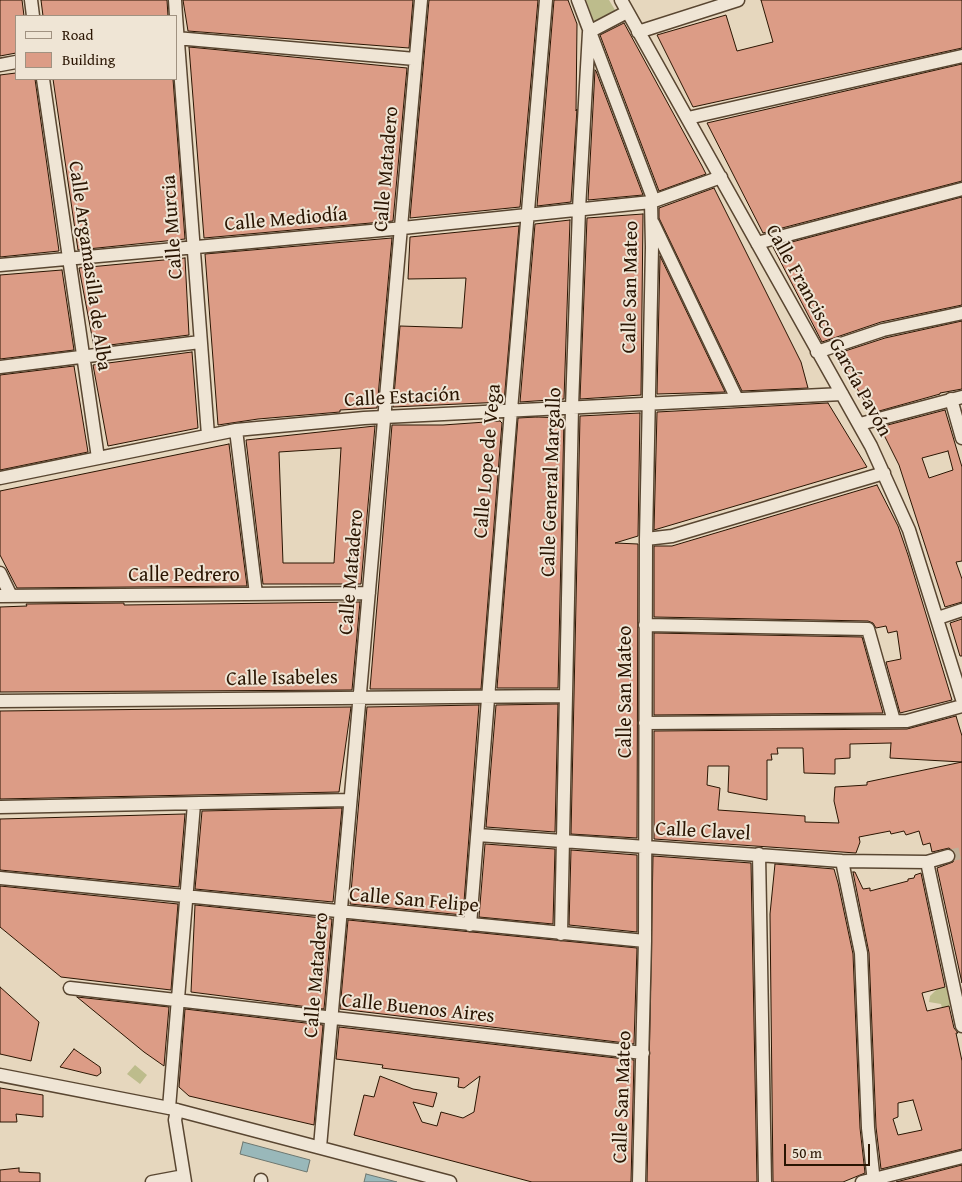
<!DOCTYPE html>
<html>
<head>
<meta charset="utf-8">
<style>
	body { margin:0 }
	#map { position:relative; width:962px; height:1182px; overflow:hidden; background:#e6d7be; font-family:"Gentium Book Plus",serif }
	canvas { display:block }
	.legend { position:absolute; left:15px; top:15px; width:162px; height:65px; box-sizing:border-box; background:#efe5d5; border:1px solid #a09281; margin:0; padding:6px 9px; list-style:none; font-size:15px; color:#2a1502 }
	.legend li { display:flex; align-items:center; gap:10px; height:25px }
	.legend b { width:25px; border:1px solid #a09281 }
	.scale { position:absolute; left:784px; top:1144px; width:86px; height:22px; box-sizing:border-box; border:2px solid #2a1502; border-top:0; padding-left:6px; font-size:15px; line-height:18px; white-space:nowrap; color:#2a1502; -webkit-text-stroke:4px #efe5d5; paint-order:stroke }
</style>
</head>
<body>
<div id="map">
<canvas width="962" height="1182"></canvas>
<ul class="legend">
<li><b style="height:6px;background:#efe5d5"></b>Road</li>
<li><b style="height:14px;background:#dc9c86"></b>Building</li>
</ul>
<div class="scale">50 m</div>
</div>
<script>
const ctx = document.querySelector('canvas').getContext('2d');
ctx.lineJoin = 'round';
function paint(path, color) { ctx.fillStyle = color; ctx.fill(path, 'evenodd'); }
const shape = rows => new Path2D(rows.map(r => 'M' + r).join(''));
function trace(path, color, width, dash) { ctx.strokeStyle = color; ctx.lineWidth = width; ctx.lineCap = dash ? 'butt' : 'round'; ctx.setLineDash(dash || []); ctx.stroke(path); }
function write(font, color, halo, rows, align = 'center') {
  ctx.font = font + ' "Gentium Book Plus",serif'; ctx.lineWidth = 4; ctx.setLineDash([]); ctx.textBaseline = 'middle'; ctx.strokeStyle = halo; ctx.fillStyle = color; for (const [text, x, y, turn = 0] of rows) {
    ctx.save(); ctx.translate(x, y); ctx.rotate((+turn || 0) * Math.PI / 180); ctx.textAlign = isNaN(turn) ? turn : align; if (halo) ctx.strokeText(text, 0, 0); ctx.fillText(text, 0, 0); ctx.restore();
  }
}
const green = shape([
	[586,0,609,0,615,10,594,22],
	[947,987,951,1006,942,1008,941,1004,929,1002,930,996,937,989],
	[135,1065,147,1075,140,1084,127,1074]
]);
const water = shape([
	[243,1142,310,1160,307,1172,240,1154,243,1142],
	[366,1174,397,1182,364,1182,366,1174]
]);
const building = shape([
	[0,0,22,0,24,16,16,16,16,53,0,56,0,0],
	[41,0,167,0,168,16,43,16,41,0],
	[183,0,413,0,409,48,188,31,183,0],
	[429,0,538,0,520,207,410,218,429,0],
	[554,0,568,0,577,24,576,111,577,109,571,202,537,206,554,0],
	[761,0,962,0,962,48,693,107,657,35,726,15,737,51,773,42,761,0],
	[624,23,702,166,706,174,659,191,600,35,624,23],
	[189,47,407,68,393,221,204,238,189,47],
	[962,64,962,181,763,233,707,123,962,64],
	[595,70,596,71,643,195,588,200,595,70],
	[16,73,16,79,35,79,59,251,0,257,0,75,16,73],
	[53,79,173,79,185,239,78,250,53,79],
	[714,188,801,362,808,388,742,391,659,218,659,208,714,188],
	[962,197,962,305,881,322,822,342,773,247,962,197],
	[643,214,641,395,580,399,587,218,643,214],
	[570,220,564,399,520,402,535,224,570,220],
	[519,226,504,402,393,407,400,326,462,328,466,278,408,279,410,237,519,226],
	[392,238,377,408,340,410,340,412,258,419,218,425,205,254,392,238],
	[660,256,725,392,657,394,660,256],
	[185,258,189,335,94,347,79,268,185,258],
	[62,270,74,350,0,359,0,275,62,270],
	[962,321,962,389,940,393,940,394,872,413,836,354,885,338,962,321],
	[192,352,198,428,108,446,93,365,192,352],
	[74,366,88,452,0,470,0,375,74,366],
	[828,403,867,467,654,530,657,412,828,403],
	[945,410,962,467,962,561,956,562,962,579,962,602,945,607,899,465,880,427,945,410],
	[948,451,953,470,929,478,922,458,948,451],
	[640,413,638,536,615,543,638,544,637,836,637,838,571,834,580,416,640,413],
	[537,417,564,418,558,688,497,688,518,418,537,417],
	[500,421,502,423,481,689,370,689,392,425,443,425,500,421],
	[375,426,361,584,263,584,246,440,375,426],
	[341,448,334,563,283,563,279,452,341,448],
	[229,444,247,586,17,588,0,555,0,491,229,444],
	[877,485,898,526,908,555,952,700,900,713,886,662,901,659,897,631,888,633,886,626,876,628,873,623,868,621,654,617,654,546,672,546,877,485],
	[360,602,352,690,0,692,0,607,27,606,26,604,124,603,124,605,360,602],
	[962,619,962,656,960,656,950,623,962,619],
	[654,633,862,637,883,713,654,715,654,633],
	[558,704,555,832,486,827,496,705,558,704],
	[479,705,463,915,350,904,367,707,479,705],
	[351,707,339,792,0,799,0,711,351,707],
	[956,716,962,736,962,983,937,868,953,862,956,854,949,848,932,852,930,843,923,845,919,831,906,835,904,831,891,834,890,831,859,837,860,842,856,853,654,839,654,731,907,729,956,716],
	[891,743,890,758,962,762,867,782,867,785,835,787,834,801,839,823,805,822,805,816,718,810,720,788,707,785,708,766,729,766,728,792,767,800,767,760,772,760,771,754,778,754,777,748,803,748,804,773,835,774,835,759,850,758,850,744,891,743],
	[342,808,333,902,195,889,202,811,342,808],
	[185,814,179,887,0,870,0,819,185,814],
	[485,844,555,849,553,924,479,917,485,844],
	[571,850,637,855,637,932,569,925,571,850],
	[653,856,751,863,757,1182,647,1182,653,856],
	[775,864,834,869,838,883,853,954,860,1128,865,1173,843,1182,773,1182,770,914,775,864],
	[853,872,855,872,863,889,870,888,870,891,908,881,908,879,914,878,915,875,921,873,945,987,922,993,927,1011,949,1006,954,1028,958,1033,956,1033,962,1061,962,1149,881,1169,876,1127,869,953,853,872],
	[913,1100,922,1130,898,1135,893,1119,898,1117,898,1103,913,1100],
	[0,886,178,904,171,990,61,977,0,927,0,886],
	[195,905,332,919,324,1009,191,992,195,905],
	[348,920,637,948,634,1044,340,1009,348,920],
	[0,987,39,1022,31,1061,0,1054,0,987],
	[77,997,169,1007,164,1066,144,1052,77,997],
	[185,1009,323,1025,314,1125,189,1096,179,1087,185,1009],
	[339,1027,634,1060,631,1182,532,1182,354,1135,364,1095,374,1097,380,1076,413,1089,437,1093,433,1107,413,1102,422,1122,437,1126,441,1112,463,1118,474,1112,480,1076,464,1088,458,1087,459,1078,382,1068,383,1065,336,1059,339,1027],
	[74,1049,100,1067,101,1073,97,1076,60,1067,74,1049],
	[0,1088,43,1095,43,1117,16,1114,17,1122,0,1122,0,1088],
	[962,1165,962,1182,896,1182,962,1165],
	[19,1168,19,1172,40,1173,40,1182,0,1182,0,1170,19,1168]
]);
const streetTunnel = shape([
	[948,856,962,853]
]);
const street = shape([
	[31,0,33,16],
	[175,0,176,16],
	[578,0,654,201],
	[621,0,871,446,909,530,962,699],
	[176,16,208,435],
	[638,32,738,0],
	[176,38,415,59],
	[0,65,16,62],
	[43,79,98,458],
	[688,118,962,56],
	[653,223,737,399],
	[757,243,962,189],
	[0,265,393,229,651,202,721,177],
	[817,352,883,330,962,313],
	[0,367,200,342],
	[951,399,962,438],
	[860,424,962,397],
	[236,430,256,594],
	[0,478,236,430,364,418,842,394],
	[646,539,672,536,884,473],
	[0,573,11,596],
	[0,596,369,593],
	[938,618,962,610],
	[645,625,868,629,894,721],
	[0,701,565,696],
	[645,723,907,721,962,706],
	[0,807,350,800],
	[478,835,842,861,927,862,948,856],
	[759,854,765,1182],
	[842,861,861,953,868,1128,874,1182],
	[927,862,962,1026],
	[0,878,645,941],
	[470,925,511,410,546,0],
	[561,934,572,407,579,209,589,32,627,12],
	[70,988,643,1053],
	[0,1075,169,1108,450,1182],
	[169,1108,194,804],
	[177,1110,175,1120,185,1182],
	[320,1147,421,0],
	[261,1180,261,1182],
	[152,1182,184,1176],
	[639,1182,645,941,646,539,652,247,651,202],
	[862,1182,962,1157]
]);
const streetNames = [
	["Calle Matadero",387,169,-85],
	["Calle Mediodía",286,220,-5],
	["Calle Murcia",173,227,-94],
	["Calle Argamasilla de Alba",89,266,82],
	["Calle San Mateo",631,287,-89],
	["Calle Francisco García Pavón",828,331,61],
	["Calle Estación",402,398,-3],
	["Calle Lope de Vega",488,461,-85],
	["Calle General Margallo",552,482,-88],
	["Calle Matadero",352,572,-85],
	["Calle Pedrero",184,576],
	["Calle Isabeles",282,679,-1],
	["Calle San Mateo",626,692,-90],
	["Calle Clavel",703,832,3],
	["Calle San Felipe",414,901,5],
	["Calle Matadero",317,975,-85],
	["Calle Buenos Aires",418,1009,6],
	["Calle San Mateo",623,1097,-88]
];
paint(green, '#bdbc8c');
paint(water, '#99b8ba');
trace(water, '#6d7770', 1);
paint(building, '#dc9c86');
trace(building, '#2a1502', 1);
trace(streetTunnel, '#c0b098', 12, [12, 6]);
trace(street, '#594631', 15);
trace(street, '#efe5d5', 12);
write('20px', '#2a1502', '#efe5d5', streetNames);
</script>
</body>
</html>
